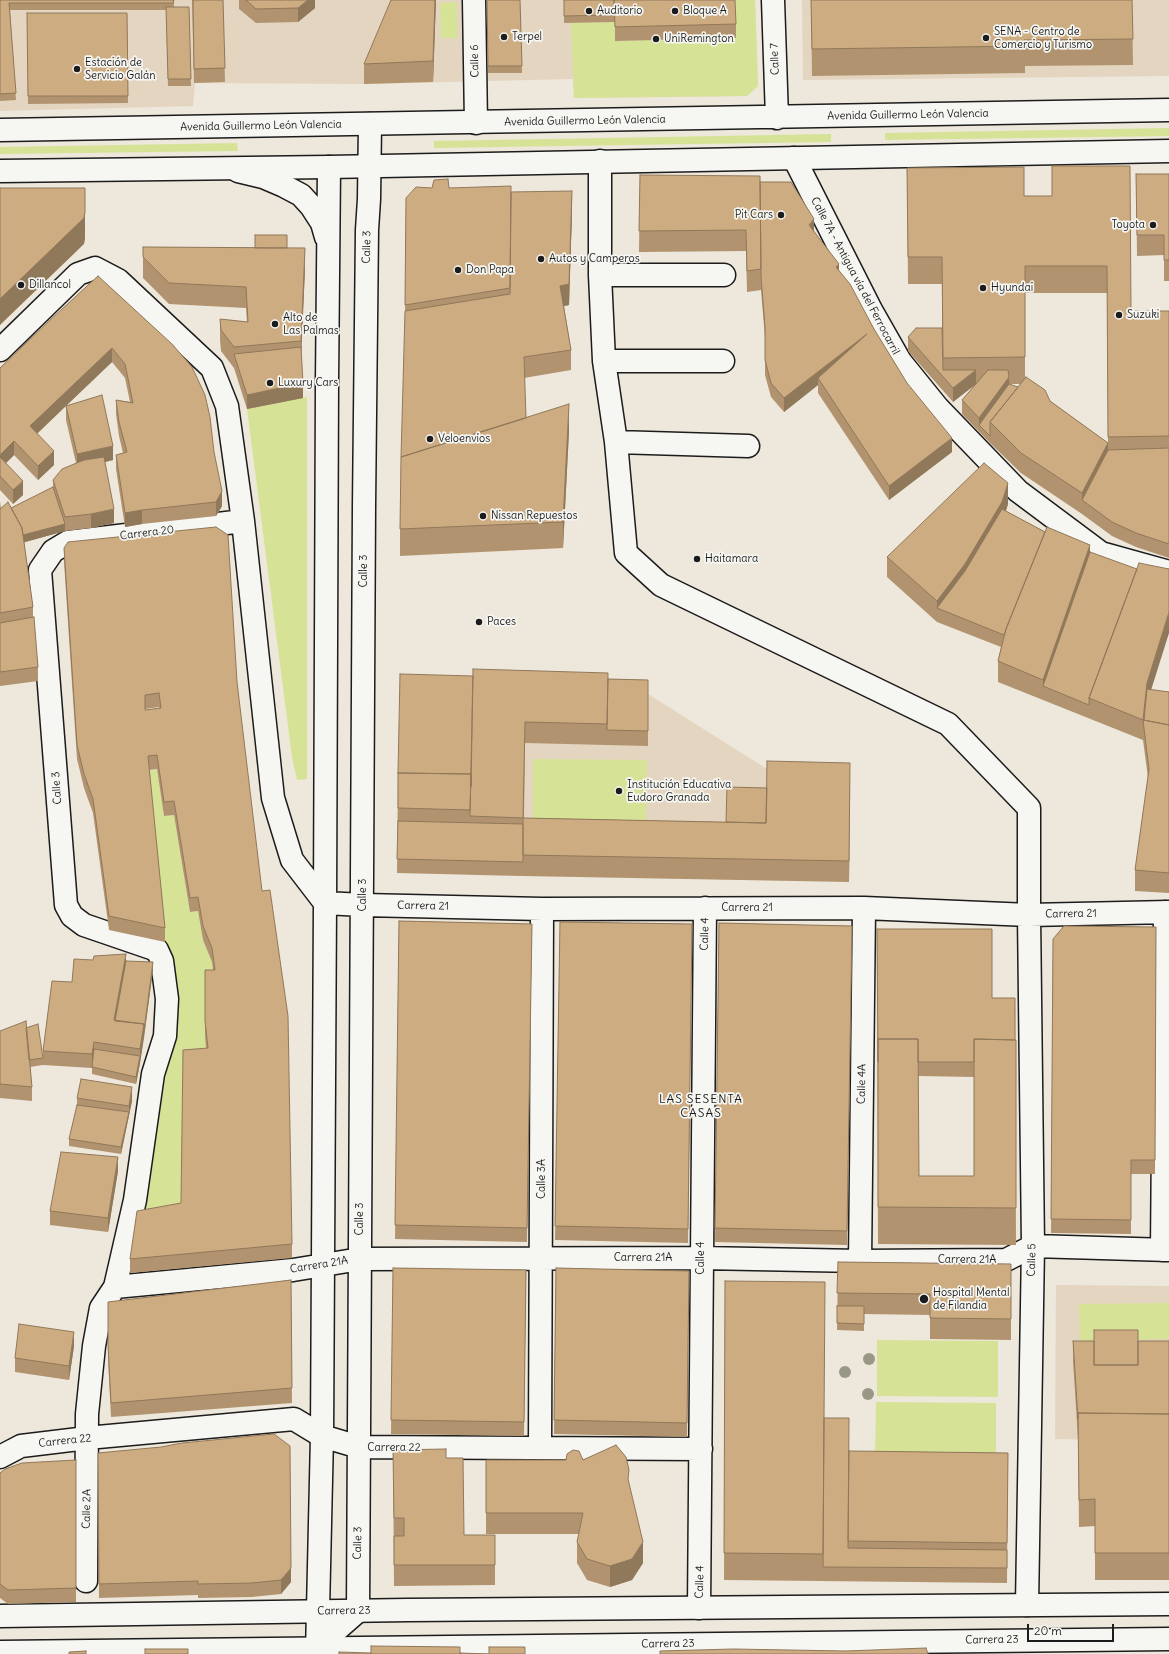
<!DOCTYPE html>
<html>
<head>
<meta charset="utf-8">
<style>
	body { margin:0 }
	#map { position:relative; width:1169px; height:1654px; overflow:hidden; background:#eee7db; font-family:Delius,sans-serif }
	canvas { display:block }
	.scale { position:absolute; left:1027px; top:1624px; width:87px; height:18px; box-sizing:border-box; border:2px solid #1c1c1c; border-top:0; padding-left:5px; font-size:12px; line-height:14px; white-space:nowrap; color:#1c1c1c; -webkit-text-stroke:3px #f6f6f2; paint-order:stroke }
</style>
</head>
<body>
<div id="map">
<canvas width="1169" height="1654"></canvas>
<div class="scale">20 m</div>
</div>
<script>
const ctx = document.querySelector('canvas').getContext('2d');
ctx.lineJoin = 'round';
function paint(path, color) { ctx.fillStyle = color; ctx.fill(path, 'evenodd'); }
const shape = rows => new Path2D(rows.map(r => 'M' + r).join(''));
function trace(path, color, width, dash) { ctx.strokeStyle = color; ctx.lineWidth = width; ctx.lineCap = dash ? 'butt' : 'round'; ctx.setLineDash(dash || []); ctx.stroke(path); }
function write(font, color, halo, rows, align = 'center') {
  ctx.font = font + ' Delius,sans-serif'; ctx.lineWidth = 3.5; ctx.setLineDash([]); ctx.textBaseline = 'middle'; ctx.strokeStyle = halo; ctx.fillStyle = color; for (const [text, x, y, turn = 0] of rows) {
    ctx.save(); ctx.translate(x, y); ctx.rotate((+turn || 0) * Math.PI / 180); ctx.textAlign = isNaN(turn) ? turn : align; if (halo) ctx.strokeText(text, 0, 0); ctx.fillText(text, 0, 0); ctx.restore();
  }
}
const built = shape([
	[0,0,487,0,489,73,520,0,755,0,758,86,747,96,574,98,573,79,364,84,195,83,193,106,0,111],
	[802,0,1169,0,1169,76,803,80],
	[473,690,648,694,767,769,766,880,469,875],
	[1056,1285,1169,1286,1169,1441,1055,1439]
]);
const green = shape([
	[734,0,755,0,758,86,747,96,574,98,571,23,615,22,616,41,735,38],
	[457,2,457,38,441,38,440,3],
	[1169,128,1169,136,885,140,885,133],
	[831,134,831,142,434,148,434,141],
	[237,143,238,151,0,154,0,147],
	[307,397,307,779,297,780,292,757,247,409],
	[533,759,647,760,646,821,533,819],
	[157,769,164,816,174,815,190,912,198,911,203,940,212,962,215,984,208,1062,181,1217,137,1225,178,1013,175,972,165,942,148,771],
	[1169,1303,1169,1339,1080,1341,1079,1304],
	[877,1340,998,1341,998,1397,877,1396],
	[876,1402,996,1403,996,1460,875,1458]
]);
const minor = shape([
	[474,0,476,123],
	[794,158,871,310,900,361,938,408,1018,491,1101,553,1169,572],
	[600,161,600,275,604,361,616,442,626,553,661,585,948,724,1029,808,1029,915,1033,1246,1027,1605],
	[238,171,263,177,284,186,301,195,311,206,322,223,326,237],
	[600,275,724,275],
	[0,350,78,274,95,268,118,280,212,368,227,406,243,521,273,798,292,860,325,903,363,905,542,909,864,908,1029,915,1169,912],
	[604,361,723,361],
	[616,442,748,446],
	[1162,1250,1165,912],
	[860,1261,864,908],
	[115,1287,293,1270,360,1259,701,1258,860,1261,1006,1260,1033,1246,1169,1250],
	[540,1448,542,909],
	[0,1457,21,1446,87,1438,294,1419,322,1436,359,1447,701,1449],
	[86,1581,87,1414,94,1346,101,1308,115,1287,135,1200,153,1074,165,1036,167,999,162,961,157,950,84,925,72,916,66,905,40,570,53,551,68,542,243,521],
	[699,1608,705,908],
	[317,1647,358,1611,364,506,367,230,369,199,370,124],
	[317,1654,322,1436,325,903,327,382,329,167]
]);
const major = shape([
	[773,0,777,118],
	[0,130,1169,110],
	[0,171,329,167,1169,151],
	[0,1616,408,1610,1169,1604],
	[0,1652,1169,1639]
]);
const trees = [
	[869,1359],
	[845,1372],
	[868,1394]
];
const wall = shape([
	[0,0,174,0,174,7,189,7,191,86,168,86,166,10,10,10,16,100,0,101],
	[192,0,223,0,225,82,194,83],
	[239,0,315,0,315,8,298,22,256,23,239,9],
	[436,0,433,82,364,84,364,64],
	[487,0,520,0,522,73,488,73],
	[564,0,736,24,736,38,615,41,615,22,564,23],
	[811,0,1132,0,1133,65,1025,66,1025,73,812,76],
	[27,13,127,13,128,103,28,104],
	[1052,166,1131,311,1169,311,1169,558,1136,547,1112,536,1082,514,1021,473,990,443,962,414,962,400,976,384,953,402,908,351,908,337,942,328,942,284,908,284,907,168,1024,196,1052,196],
	[1025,293,1107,293,1108,443,1050,401,1025,378],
	[1009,384,1020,384,1018,387],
	[1136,174,1169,174,1169,281,1164,281,1164,255,1137,256],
	[640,175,760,182,814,231,839,271,874,329,907,383,952,452,889,500,818,393,818,385,784,412,771,397,765,375,765,338,761,290,747,292,746,251,639,252],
	[449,188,511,192,572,212,569,305,564,306,571,350,571,370,524,378,526,418,569,431,563,548,400,556,400,529,405,311,406,198],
	[143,247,287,248,305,269,301,353,303,398,247,409,234,368,221,351,220,340,220,319,247,322,246,308,169,304,143,278],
	[98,276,214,452,222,506,216,516,142,524,125,527,116,469,116,455,123,453,119,436,116,414,116,400,130,402,125,378,112,362,66,406,113,460,105,462,114,523,91,528,65,531,24,542,33,607,33,617,38,667,38,681,0,686,0,501,1,509,11,508,53,487,53,480,76,463,66,420,66,406,37,434,54,465,38,480,14,455,6,463,23,495,13,504,0,490,0,368],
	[1008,504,1006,511,1045,532,1090,552,1151,690,1169,692,1169,893,1135,891,1135,870,1148,778,1143,740,998,682,998,661,1001,647,937,622,887,577,887,557],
	[64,548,237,682,292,1244,292,1258,130,1273,130,1259,181,1203,206,1048,205,1035,205,970,213,970,212,962,203,940,198,911,190,912,174,815,164,816,157,769,149,770,165,928,165,942,109,930,93,813,84,788,77,759,64,562],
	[159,707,159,708,145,710,145,709],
	[608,679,648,680,648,746,525,743,524,818,726,822,767,788,850,783,849,882,523,876,397,873,398,773],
	[399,921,532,924,527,1242,395,1239],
	[560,922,692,924,688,1243,555,1240],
	[719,923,852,926,847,1245,715,1242],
	[1156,927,1155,1174,1131,1174,1131,1234,1051,1233,1053,939],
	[877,929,992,998,1015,998,1016,1245,878,1244],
	[918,1076,974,1077,974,1176,919,1176],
	[126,961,153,970,140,1063,136,1084,92,1074,92,1068,43,1065,43,1051],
	[26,1028,43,1058,43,1065,30,1067,32,1087,32,1101,0,1098,0,1031],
	[77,1098,132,1101,121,1154,69,1146,69,1139,77,1105],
	[118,1171,108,1232,50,1225,50,1211],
	[838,1262,1011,1264,1011,1340,930,1339,930,1315,864,1314,864,1331,837,1330],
	[393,1268,526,1270,524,1436,391,1434],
	[556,1268,689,1271,687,1437,554,1434],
	[291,1280,292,1403,111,1417,108,1359,108,1302],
	[725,1281,824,1418,849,1451,1008,1453,1007,1583,724,1580],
	[1073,1341,1138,1365,1169,1341,1169,1580,1095,1580,1095,1526,1079,1527,1078,1439,1073,1361],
	[74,1346,69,1380,15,1372,15,1358],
	[393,1450,446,1458,464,1535,495,1535,495,1585,394,1586],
	[98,1453,291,1582,281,1594,252,1597,198,1598,198,1595,99,1598],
	[76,1460,76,1602,8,1604,0,1598,0,1473],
	[486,1460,583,1460,629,1484,643,1563,632,1580,610,1587,587,1580,577,1563,577,1542,579,1534,486,1534]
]);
const shadedWall = shape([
	[308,0,315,0,315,8,298,22,298,8],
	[435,0,436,0,433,82,433,61],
	[572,191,572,212,569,305,560,307,560,286],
	[85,212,85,239,84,244,0,325,0,299],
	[814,219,814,233,809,225],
	[305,248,305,269,301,361,301,341],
	[839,264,839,278,836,267],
	[867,334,818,378,818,385,784,412,784,398],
	[112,348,112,362,30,440,30,426],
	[976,370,976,384,953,402,953,388],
	[1009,377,1009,391,979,425,979,418],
	[303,383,303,398,247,409,247,395],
	[569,404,569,431,563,548,563,522],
	[952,438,952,452,889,500,889,486],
	[14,441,14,455,0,469,0,455],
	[1108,443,1108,464,1082,500,1082,514,1082,493],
	[113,446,113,460,77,469,77,454],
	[54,451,54,465,38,480,38,466],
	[23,481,23,495,13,504,13,490],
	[1008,483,1008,504,1002,523,937,608,937,601],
	[222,491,222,506,216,516,216,502],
	[114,509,114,523,91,528,91,514],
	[142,510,142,524,125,527,125,513],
	[65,524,65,531,22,543,22,535],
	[1090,545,1090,566,1043,686,1043,680],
	[1169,612,1169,633,1147,703,1144,727,1143,720,1143,741,1143,720,1147,683],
	[850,763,850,783,849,882,849,861],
	[126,954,126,968,115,1028,114,1020],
	[153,962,153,970,144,1038,144,1031],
	[144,1024,144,1038,140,1063,136,1084,136,1077,140,1056,140,1049],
	[94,1042,94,1056,92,1068,92,1054],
	[132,1087,132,1101,121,1154,121,1147,129,1112,129,1106],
	[118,1157,118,1171,108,1232,108,1218],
	[74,1332,74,1346,69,1380,69,1366],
	[643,1542,643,1563,632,1580,610,1587,610,1566],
	[291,1568,291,1582,281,1594,281,1580]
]);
const building = shape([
	[0,0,174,0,173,3,9,3,16,93,0,94,0,0],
	[193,0,223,0,225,68,194,69,193,0],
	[246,0,308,0,298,8,256,9,246,0],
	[391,0,435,0,433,61,364,64,391,0],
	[487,0,520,0,522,66,488,66,487,0],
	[564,0,614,0,615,15,564,16,564,0],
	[614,0,735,0,736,24,615,27,614,0],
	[811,0,1132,0,1133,39,1024,40,1025,46,812,49,811,0],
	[166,7,189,7,191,79,168,79,166,7],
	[27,13,127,13,128,96,28,96,27,13],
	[1052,166,1130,166,1131,311,1169,311,1169,436,1108,437,1107,266,1025,266,1025,357,943,358,942,257,908,257,907,168,1024,167,1024,196,1052,196,1052,166],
	[1136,174,1169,174,1169,260,1164,260,1164,235,1137,235,1136,174],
	[640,175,760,176,761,269,747,271,746,230,639,231,640,175],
	[448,179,449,188,511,186,510,288,405,305,406,198,416,187,432,188,434,180,448,179],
	[760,182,791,182,814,219,809,225,839,264,836,267,850,284,874,329,907,383,952,438,889,486,818,378,867,334,784,398,771,383,765,360,765,327,761,276,760,182],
	[0,188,85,188,85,212,84,218,0,299,0,188],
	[572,191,569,284,560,286,571,350,524,357,526,418,401,457,405,311,510,294,511,192,572,191],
	[255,235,287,235,287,248,255,248,255,235],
	[143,247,305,248,301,341,234,347,221,330,220,319,248,322,246,287,169,283,143,257,143,247],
	[98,276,172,344,192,367,205,395,210,417,214,452,222,491,216,502,142,510,125,513,116,455,127,452,119,422,116,400,133,403,125,364,112,348,30,426,54,451,38,466,14,441,0,455,0,368,49,321,98,276],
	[916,328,942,328,943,370,976,370,953,388,908,337,916,328],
	[301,347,303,383,247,395,234,354,301,347],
	[988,370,1008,370,1009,377,979,418,962,400,988,370],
	[1026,377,1045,390,1050,401,1108,443,1082,493,1021,453,990,422,1026,377],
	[1009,384,1018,387,990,422,990,436,979,425,1009,384],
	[102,395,113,446,77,454,66,406,102,395],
	[569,404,563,522,400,529,401,457,569,404],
	[1169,448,1169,544,1136,533,1112,522,1082,500,1108,450,1169,448],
	[0,457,23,481,13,490,0,476,0,457],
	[104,457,114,509,91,514,65,517,53,480,62,469,84,460,104,457],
	[984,463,1008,483,1002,502,965,564,937,601,887,557,984,463],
	[53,487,65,524,23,535,22,528,11,508,53,487],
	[8,502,22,528,33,607,0,613,0,509,8,502],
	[1002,509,1045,532,1006,629,1004,635,937,608,965,571,1002,509],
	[216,527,228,535,237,682,262,891,270,890,288,1016,292,1244,130,1259,137,1211,181,1203,183,1050,208,1048,205,1021,205,970,215,970,212,948,203,926,198,897,190,898,174,801,164,802,157,755,148,756,165,928,109,916,93,799,84,774,77,745,64,548,68,542,216,527],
	[159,693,161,708,145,710,145,695,159,693],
	[1047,527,1090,545,1043,680,998,661,1006,629,1047,527],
	[1090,552,1137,569,1089,698,1089,705,1043,686,1090,552],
	[1139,563,1169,569,1169,612,1147,683,1143,720,1089,698,1139,563],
	[34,617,38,667,0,672,0,623,34,617],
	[473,669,608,673,607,724,525,722,523,818,470,816,473,669],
	[400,674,473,676,471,787,471,774,398,773,400,674],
	[608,679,648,680,648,731,607,730,608,679],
	[1147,689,1169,692,1169,725,1144,720,1147,689],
	[1143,720,1169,725,1169,873,1135,870,1149,769,1143,720],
	[767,761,850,763,849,861,523,855,523,818,766,823,767,761],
	[398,773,471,774,470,810,398,808,398,773],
	[727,787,767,788,766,823,726,822,727,787],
	[398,821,523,824,523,862,397,859,398,821],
	[399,921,532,924,527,1228,395,1225,399,921],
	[560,922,692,924,688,1229,555,1226,560,922],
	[719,923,852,926,847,1231,715,1228,719,923],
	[1064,926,1156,927,1155,1160,1131,1160,1131,1220,1051,1219,1053,939,1064,926],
	[877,929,992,929,992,998,1015,998,1015,1040,974,1039,974,1062,918,1062,918,1039,878,1039,878,1062,877,929],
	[126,954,114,1020,144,1024,140,1049,94,1042,92,1054,43,1051,52,981,72,982,74,959,93,960,94,956,126,954],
	[126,961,153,962,144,1031,144,1024,115,1021,126,961],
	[26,1021,32,1087,0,1084,0,1031,26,1021],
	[38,1024,43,1058,29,1060,26,1028,38,1024],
	[878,1039,918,1039,919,1176,974,1176,974,1039,1016,1040,1016,1208,878,1207,878,1039],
	[94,1049,140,1056,136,1077,92,1067,94,1049],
	[81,1079,132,1087,129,1106,77,1098,81,1079],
	[77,1105,129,1112,121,1147,69,1139,77,1105],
	[61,1152,118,1157,108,1218,50,1211,61,1152],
	[838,1262,1011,1264,1011,1319,930,1318,930,1294,837,1293,838,1262],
	[393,1268,526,1270,524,1422,391,1420,393,1268],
	[556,1268,689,1271,687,1423,554,1420,556,1268],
	[291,1280,292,1388,111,1403,108,1345,108,1302,291,1280],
	[725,1281,825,1282,823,1554,724,1553,725,1281],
	[837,1306,864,1306,864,1324,837,1323,837,1306],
	[19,1324,74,1332,69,1366,15,1358,19,1324],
	[1094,1330,1138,1330,1138,1365,1094,1365,1094,1330],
	[1073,1341,1094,1341,1094,1365,1138,1365,1138,1341,1169,1341,1169,1414,1078,1413,1078,1419,1073,1341],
	[1078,1413,1169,1414,1169,1553,1095,1553,1095,1499,1079,1500,1078,1413],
	[824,1418,849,1418,848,1548,1007,1550,1007,1568,823,1567,824,1418],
	[274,1434,290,1446,291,1568,281,1580,252,1583,198,1584,198,1581,99,1584,98,1453,161,1447,182,1443,274,1434],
	[616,1445,626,1457,629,1470,628,1479,643,1542,632,1559,610,1566,587,1559,577,1542,583,1513,486,1513,486,1460,566,1460,567,1454,573,1450,579,1451,583,1460,616,1445],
	[446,1449,446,1458,463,1458,464,1535,495,1535,495,1565,394,1565,394,1536,404,1536,404,1518,394,1518,393,1450,446,1449],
	[849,1451,1008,1453,1007,1543,848,1541,849,1451],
	[76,1460,76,1588,8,1590,0,1584,0,1473,5,1469,22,1463,76,1460],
	[371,1646,460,1647,460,1654,371,1654,371,1646],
	[489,1647,525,1647,525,1654,489,1654,489,1647],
	[926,1648,928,1654,660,1654,660,1651,733,1649,846,1651,926,1648],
	[145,1649,188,1649,188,1654,145,1654,145,1649],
	[86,1651,86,1654,69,1654,69,1652,86,1651],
	[339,1652,371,1653,371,1654,339,1654,339,1652],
	[460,1653,489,1654,460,1654,460,1653]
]);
const markers = [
	[589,11,4,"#1c1c1c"],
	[675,11,4,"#1c1c1c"],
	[504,37,4,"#1c1c1c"],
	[986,38,4,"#1c1c1c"],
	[656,39,4,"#1c1c1c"],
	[77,69,4,"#1c1c1c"],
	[781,215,4,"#1c1c1c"],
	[1153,225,4,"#1c1c1c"],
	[541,259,4,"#1c1c1c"],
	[458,270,4,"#1c1c1c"],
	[21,285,4,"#1c1c1c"],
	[983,288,4,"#1c1c1c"],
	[1119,315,4,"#1c1c1c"],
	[275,324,4,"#1c1c1c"],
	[270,383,4,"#1c1c1c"],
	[430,439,4,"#1c1c1c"],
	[483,516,4,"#1c1c1c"],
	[697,559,4,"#1c1c1c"],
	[479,622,4,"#1c1c1c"],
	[619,791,4,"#1c1c1c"],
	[924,1299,5,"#1c1c1c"]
];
const poiNames = [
	["Auditorio",597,11],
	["Bloque A",683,11],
	["SENA - Centro de",994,32],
	["Comercio y Turismo",994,45],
	["Terpel",512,37],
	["UniRemington",664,39],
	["Estación de",85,63],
	["Servicio Galán",85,76],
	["Pit Cars",773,215,"right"],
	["Toyota",1145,225,"right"],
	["Autos y Camperos",549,259],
	["Don Papa",466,270],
	["Dillancol",29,285],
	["Hyundai",991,288],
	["Suzuki",1127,315],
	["Alto de",283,318],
	["Las Palmas",283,331],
	["Luxury Cars",278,383],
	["Veloenvíos",438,439],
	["Nissan Repuestos",491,516],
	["Haitamara",705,559],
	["Paces",487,622],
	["Institución Educativa",627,785],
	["Eudoro Granada",627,798],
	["Hospital Mental",933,1293],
	["de Filandia",933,1306]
];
const streetNames = [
	["Calle 7",775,59,-92],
	["Calle 6",475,61,-91],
	["Avenida Guillermo León Valencia",908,115,-1],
	["Avenida Guillermo León Valencia",585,121,-1],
	["Avenida Guillermo León Valencia",261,126,-1],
	["Calle 3",367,247,-89],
	["Calle 7A - Antigua vía del Ferrocarril",855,276,62],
	["Carrera 20",147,533,-7],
	["Calle 3",364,571,-90],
	["Calle 3",57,788,-94],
	["Calle 3",363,895,-90],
	["Carrera 21",423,906,1],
	["Carrera 21",747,908],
	["Carrera 21",1071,914,-1],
	["Calle 4",705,934,-89],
	["Calle 4A",862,1084,-89],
	["Calle 3A",542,1179,-90],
	["Calle 3",360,1219,-90],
	["Carrera 21A",643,1258],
	["Calle 4",701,1258,-90],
	["Carrera 21A",967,1260],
	["Calle 5",1032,1260,-89],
	["Carrera 21A",319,1265,-9],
	["Carrera 22",65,1441,-6],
	["Carrera 22",394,1448],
	["Calle 2A",87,1509,-89],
	["Calle 3",358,1543,-89],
	["Calle 4",700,1582,-89],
	["Carrera 23",344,1611,-1],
	["Carrera 23",992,1640,-1],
	["Carrera 23",668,1644,-1]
];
const neighbourhoodNames = [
	["LAS SESENTA",701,1100],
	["CASAS",701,1114]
];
paint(built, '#e4d5c0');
paint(green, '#d6e396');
trace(minor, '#1c1c1c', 25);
trace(major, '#1c1c1c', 25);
trace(minor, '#f6f6f2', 22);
trace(major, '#f6f6f2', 22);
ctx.fillStyle = '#999886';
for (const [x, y] of trees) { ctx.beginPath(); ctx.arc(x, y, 6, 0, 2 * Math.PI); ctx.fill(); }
paint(wall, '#b1946f');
paint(shadedWall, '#90785a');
paint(building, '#ceac81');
trace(building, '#90785a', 1);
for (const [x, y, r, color] of markers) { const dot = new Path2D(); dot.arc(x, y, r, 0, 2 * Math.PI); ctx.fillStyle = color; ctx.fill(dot); trace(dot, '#f6f6f2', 1.5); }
write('11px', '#1c1c1c', '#f6f6f2', poiNames, 'left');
write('11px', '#1c1c1c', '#f6f6f2', streetNames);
ctx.letterSpacing = '1px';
write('12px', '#1c1c1c', '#f6f6f2', neighbourhoodNames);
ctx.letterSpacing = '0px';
</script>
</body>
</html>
